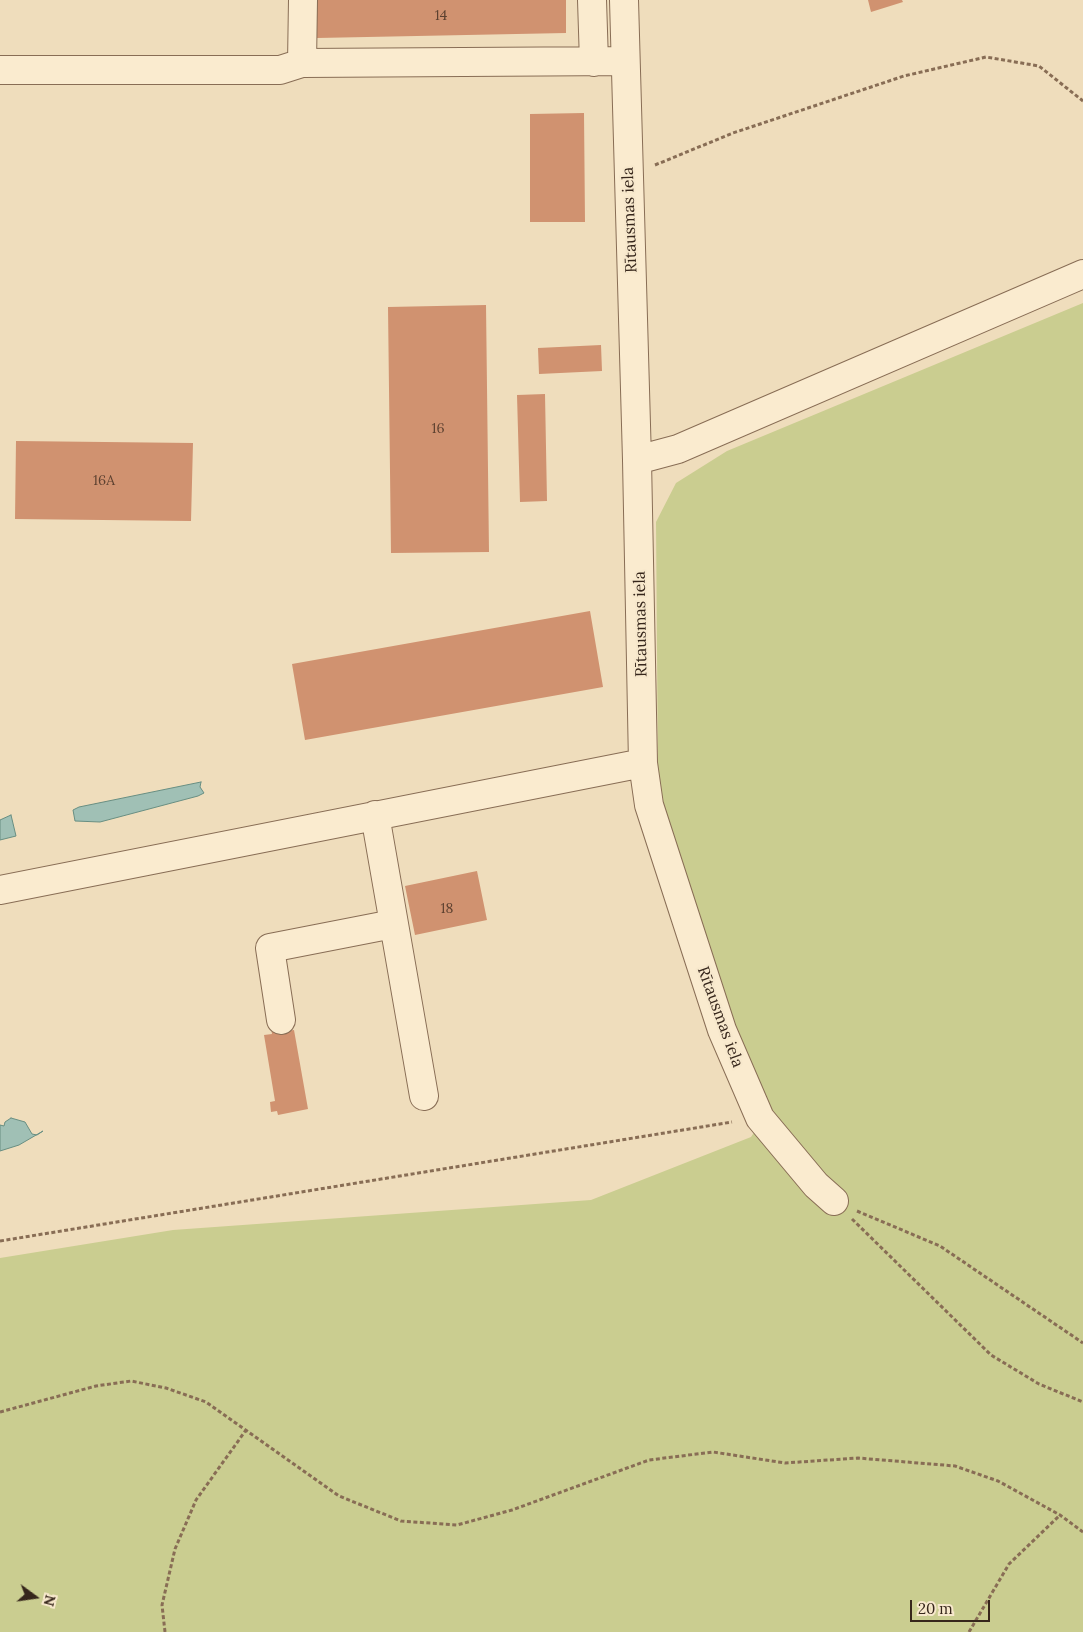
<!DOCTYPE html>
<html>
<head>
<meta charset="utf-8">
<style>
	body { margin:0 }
	#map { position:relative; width:1083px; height:1632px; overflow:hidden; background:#efddbc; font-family:Lora,serif }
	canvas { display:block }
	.north { position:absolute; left:10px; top:1572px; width:50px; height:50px; -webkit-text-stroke:4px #f7e8cc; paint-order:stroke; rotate:104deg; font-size:14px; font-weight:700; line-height:20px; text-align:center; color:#36261b }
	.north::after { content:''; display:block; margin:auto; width:18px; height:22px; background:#36261b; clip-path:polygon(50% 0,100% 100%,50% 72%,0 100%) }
	.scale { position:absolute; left:910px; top:1600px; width:80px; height:22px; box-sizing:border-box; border:2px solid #36261b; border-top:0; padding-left:6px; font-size:15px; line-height:18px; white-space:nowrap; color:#36261b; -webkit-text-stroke:4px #f7e8cc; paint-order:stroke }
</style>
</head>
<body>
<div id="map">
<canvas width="1083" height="1632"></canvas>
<div class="north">N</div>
<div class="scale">20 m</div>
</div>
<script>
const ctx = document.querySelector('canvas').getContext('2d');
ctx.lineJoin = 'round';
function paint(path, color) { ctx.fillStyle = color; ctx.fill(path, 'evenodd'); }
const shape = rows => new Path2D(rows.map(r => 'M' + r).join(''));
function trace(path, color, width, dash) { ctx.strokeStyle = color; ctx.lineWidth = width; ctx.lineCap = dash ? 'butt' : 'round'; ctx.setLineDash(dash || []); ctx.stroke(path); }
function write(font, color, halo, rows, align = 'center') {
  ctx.font = font + ' Lora,serif'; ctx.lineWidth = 4.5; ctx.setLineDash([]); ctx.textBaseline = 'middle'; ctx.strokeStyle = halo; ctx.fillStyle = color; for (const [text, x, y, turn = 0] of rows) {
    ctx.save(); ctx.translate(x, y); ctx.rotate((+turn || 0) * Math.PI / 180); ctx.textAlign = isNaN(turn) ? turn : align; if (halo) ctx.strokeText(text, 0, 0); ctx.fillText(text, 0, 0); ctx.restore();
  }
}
const green = shape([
	[1083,303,1083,1632,0,1632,0,1258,173,1230,591,1200,751,1137,771,1107,750,1062,708,955,661,811,658,778,656,522,676,483,727,451]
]);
const water = shape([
	[201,782,200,787,204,793,198,796,100,822,75,821,73,810,79,807,201,782],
	[11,815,16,836,0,840,0,820,11,815],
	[11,1118,25,1122,32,1134,37,1135,43,1131,19,1145,0,1151,0,1125,4,1126,5,1122,11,1118]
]);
const building = shape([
	[316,0,566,0,566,33,317,38],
	[868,0,902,0,903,2,871,12],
	[584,113,585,222,530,222,530,114],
	[486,305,489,552,391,553,388,307],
	[601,345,602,371,539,374,538,348],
	[545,394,547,501,520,502,517,395],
	[16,441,193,443,191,521,15,519],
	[590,611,603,687,305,740,292,664],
	[477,871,487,920,415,935,405,886],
	[271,1028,286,1031,294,1030,308,1109,278,1115,277,1111,271,1112,270,1102,275,1101,264,1035,272,1034]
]);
const path = shape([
	[655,165,733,133,904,76,986,57,1039,66,1083,101],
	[857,1211,940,1246,1083,1343],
	[852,1219,991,1355,1039,1384,1083,1402],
	[0,1241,732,1122],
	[0,1412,96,1386,131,1381,166,1388,206,1402,339,1496,401,1521,457,1525,512,1510,649,1460,713,1452,785,1463,858,1458,955,1466,998,1481,1060,1515,1083,1532],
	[165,1632,162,1605,175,1549,196,1500,246,1430],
	[969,1632,1009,1564,1060,1515]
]);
const minor = shape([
	[303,0,302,63,624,61],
	[592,0,594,62],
	[624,0,637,460,643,763,649,805,722,1030,760,1118,816,1185,834,1201],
	[0,70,280,70,302,63],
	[637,460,678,449,1083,274],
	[375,815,424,1096],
	[0,890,643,763],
	[281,1020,270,948,393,924]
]);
const numberNames = [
	["14",441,16],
	["16",438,429],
	["16A",104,481],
	["18",447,909]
];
const streetNames = [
	["Rītausmas iela",630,220,-92],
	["Rītausmas iela",641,624,-91],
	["Rītausmas iela",720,1017,70]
];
paint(green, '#cacd90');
paint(water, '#a0c0b5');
trace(water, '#688e82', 1);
paint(building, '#d09270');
trace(minor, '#886d55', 30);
trace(path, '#886d55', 3, [4, 2.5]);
trace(minor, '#faebcf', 28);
write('14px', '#5c4130', null, numberNames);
write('16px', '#36261b', '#f7e8cc', streetNames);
</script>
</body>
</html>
